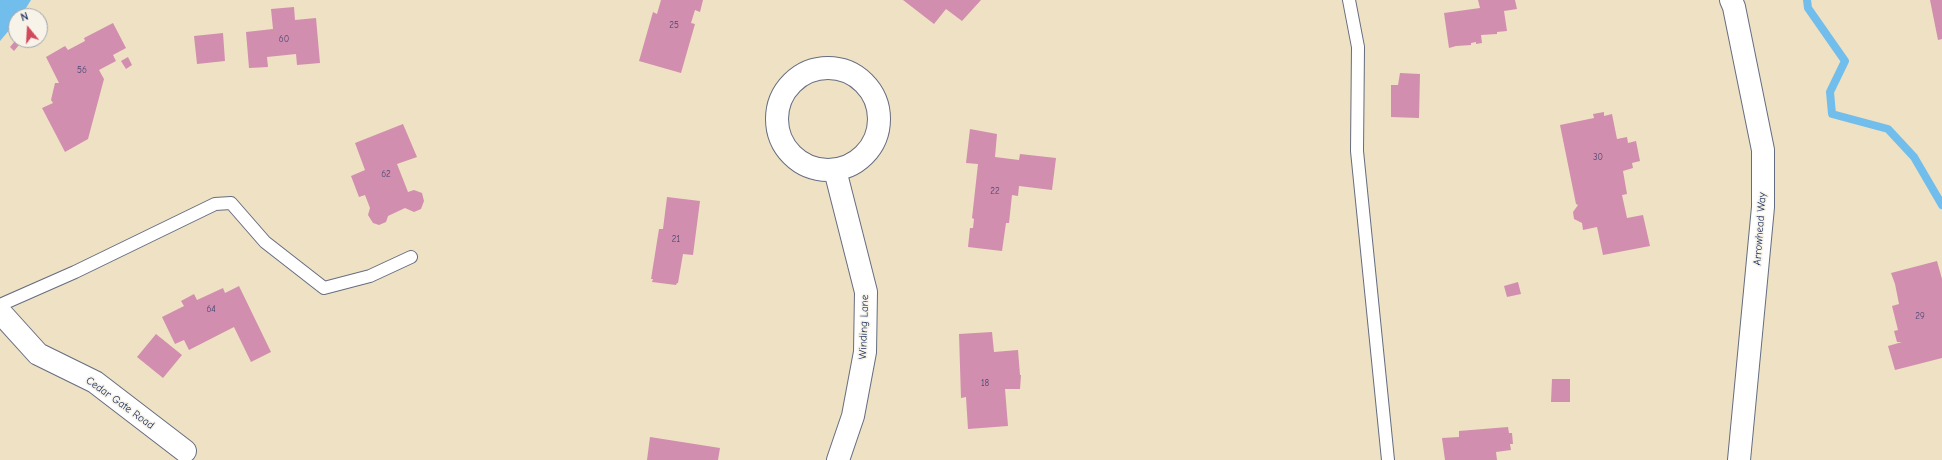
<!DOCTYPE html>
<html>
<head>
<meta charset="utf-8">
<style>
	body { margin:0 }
	#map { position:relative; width:1942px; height:460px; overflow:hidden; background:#efe1c3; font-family:"Comic Neue",sans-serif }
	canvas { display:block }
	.north { position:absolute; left:8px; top:8px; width:40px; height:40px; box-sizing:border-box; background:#f7f3e8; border:1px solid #9fa5b1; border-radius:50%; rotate:342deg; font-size:11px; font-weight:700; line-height:16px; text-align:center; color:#1b2f5e }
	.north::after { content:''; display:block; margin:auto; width:14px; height:18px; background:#d1495b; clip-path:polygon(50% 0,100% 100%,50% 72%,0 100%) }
</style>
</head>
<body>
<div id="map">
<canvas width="1942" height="460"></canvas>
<div class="north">N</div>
</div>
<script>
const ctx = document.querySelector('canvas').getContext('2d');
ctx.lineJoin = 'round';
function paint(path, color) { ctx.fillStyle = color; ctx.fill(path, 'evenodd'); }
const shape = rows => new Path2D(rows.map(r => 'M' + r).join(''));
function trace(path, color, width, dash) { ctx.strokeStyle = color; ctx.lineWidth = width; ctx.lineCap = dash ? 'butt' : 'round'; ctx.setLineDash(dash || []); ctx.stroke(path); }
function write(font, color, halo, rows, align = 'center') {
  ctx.font = font + ' "Comic Neue",sans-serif'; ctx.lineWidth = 3; ctx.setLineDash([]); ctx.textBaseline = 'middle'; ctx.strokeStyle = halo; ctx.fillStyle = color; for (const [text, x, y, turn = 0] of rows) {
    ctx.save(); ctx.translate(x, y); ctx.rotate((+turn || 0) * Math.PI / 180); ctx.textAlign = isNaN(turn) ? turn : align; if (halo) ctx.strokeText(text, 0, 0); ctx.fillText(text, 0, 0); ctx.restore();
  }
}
const water = shape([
	[0,0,31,0,21,16,16,16,16,22,0,41]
]);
const stream = shape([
	[1807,0,1808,8,1845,61,1830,92,1832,114,1888,129,1914,157,1942,205]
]);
const building = shape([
	[661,0,703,0,700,12,695,10,691,23,695,24,681,73,639,61,653,12,657,14],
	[903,0,981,0,962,21,946,9,934,24],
	[1478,0,1515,0,1517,9,1504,11,1507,31,1497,32,1497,34,1481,35,1482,43,1476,44,1476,42,1471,43,1471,45,1456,46,1449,48,1444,13,1480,8],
	[1930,0,1942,0,1942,39,1938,40],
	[294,7,295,20,316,18,320,63,297,65,296,54,267,57,268,67,249,68,246,32,273,29,271,9],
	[113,23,126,48,113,55,116,61,99,70,104,79,88,139,65,152,42,108,53,103,51,100,55,83,59,83,46,57,65,46,68,50,85,41,84,38],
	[223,33,225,61,197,64,194,36],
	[15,41,19,45,14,51,10,47],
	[128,57,132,65,126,69,121,61],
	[1400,73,1420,74,1419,118,1391,117,1391,85,1398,85],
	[1604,112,1604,116,1612,114,1617,139,1627,137,1628,143,1636,141,1640,161,1632,163,1633,168,1623,171,1627,194,1622,195,1627,218,1643,215,1650,246,1603,255,1597,227,1583,230,1582,223,1574,219,1573,212,1578,205,1576,204,1560,125,1594,118,1593,114],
	[403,124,417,157,397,164,408,192,414,190,422,193,424,201,421,209,414,212,405,208,388,216,386,222,379,225,373,223,368,215,370,208,365,195,359,197,351,176,365,170,355,143],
	[970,129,997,134,995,157,1019,160,1020,154,1056,158,1052,190,1019,186,1018,196,1012,195,1009,223,1006,223,1002,251,968,247,970,228,973,228,974,219,972,218,978,164,966,163],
	[667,197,700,201,693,255,683,254,678,283,677,283,676,285,652,282,653,279,651,279,659,229,663,229],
	[1937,261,1942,279,1942,358,1895,370,1888,346,1902,342,1897,342,1894,331,1898,330,1892,306,1899,304,1895,284,1891,273],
	[1518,282,1521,294,1507,297,1504,286],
	[239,286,271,352,251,362,234,327,189,350,184,340,175,344,162,317,184,306,181,301,194,294,197,300,223,288,225,293],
	[992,332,994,352,1018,350,1020,375,1021,375,1020,389,1005,389,1008,426,968,429,966,397,961,398,959,334],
	[156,334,182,355,163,378,137,357],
	[1552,379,1570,379,1570,402,1551,402],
	[1508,427,1509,433,1512,433,1513,444,1510,444,1511,450,1496,452,1497,460,1445,460,1442,438,1459,437,1459,431],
	[650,437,720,448,718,460,647,460]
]);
const lane = shape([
	[1349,0,1358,47,1357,151,1388,460],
	[0,305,75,272,215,204,231,203,265,242,324,288,370,276,411,257]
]);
const street = shape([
	[1731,0,1734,7,1763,150,1763,207,1739,460],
	'777 119a51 51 0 1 1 102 0a51 51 0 1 1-102 0Z',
	[835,170,866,292,865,352,853,416,838,460],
	[0,312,38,354,95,382,185,451]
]);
const numberNames = [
	["25",674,25],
	["60",284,39],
	["56",82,70],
	["30",1598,157],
	["62",386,174],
	["22",995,191],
	["21",676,239],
	["64",211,309],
	["29",1920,316],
	["18",985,383]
];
const streetNames = [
	["Arrowhead Way",1760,229,-86],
	["Winding Lane",864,327,-88],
	["Cedar Gate Road",120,403,36]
];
paint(water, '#71bdeb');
trace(stream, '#71bdeb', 8);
paint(building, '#d18eaf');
trace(lane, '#656d81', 14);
trace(street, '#656d81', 24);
trace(lane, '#fff', 12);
trace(street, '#fff', 22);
write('9px', '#484772', null, numberNames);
write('11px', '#1b2f5e', '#f7f3e8', streetNames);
</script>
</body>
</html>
